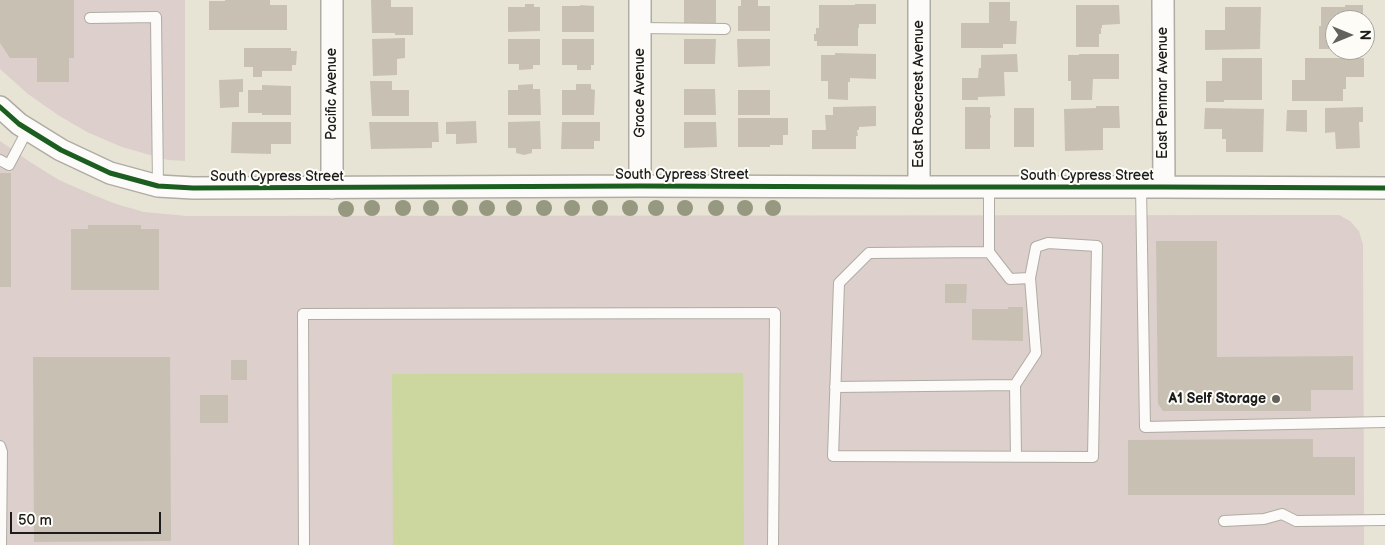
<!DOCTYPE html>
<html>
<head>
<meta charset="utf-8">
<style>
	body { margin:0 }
	#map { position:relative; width:1385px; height:545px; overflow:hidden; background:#e8e4d5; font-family:"Balsamiq Sans",sans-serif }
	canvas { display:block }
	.north { position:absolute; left:1325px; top:10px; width:50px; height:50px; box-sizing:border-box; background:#fdfcf7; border:1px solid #a3a29f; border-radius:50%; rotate:90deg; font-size:14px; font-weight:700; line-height:20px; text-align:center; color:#1c1c1c }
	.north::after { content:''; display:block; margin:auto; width:18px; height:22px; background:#63625d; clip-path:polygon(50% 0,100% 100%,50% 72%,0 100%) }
	.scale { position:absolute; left:10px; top:512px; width:151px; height:22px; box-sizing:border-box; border:2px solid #1c1c1c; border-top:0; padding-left:6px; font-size:15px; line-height:18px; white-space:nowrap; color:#1c1c1c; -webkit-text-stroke:4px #fdfcf7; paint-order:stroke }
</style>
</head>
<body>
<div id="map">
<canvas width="1385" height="545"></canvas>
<div class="north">N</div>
<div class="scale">50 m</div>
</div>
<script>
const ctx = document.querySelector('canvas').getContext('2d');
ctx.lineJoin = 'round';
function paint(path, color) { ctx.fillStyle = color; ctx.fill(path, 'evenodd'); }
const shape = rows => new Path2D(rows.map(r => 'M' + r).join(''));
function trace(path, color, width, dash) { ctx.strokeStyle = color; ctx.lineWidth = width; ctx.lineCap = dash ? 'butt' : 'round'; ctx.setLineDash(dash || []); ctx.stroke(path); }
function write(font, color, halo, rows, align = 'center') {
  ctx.font = font + ' "Balsamiq Sans",sans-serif'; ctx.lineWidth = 4; ctx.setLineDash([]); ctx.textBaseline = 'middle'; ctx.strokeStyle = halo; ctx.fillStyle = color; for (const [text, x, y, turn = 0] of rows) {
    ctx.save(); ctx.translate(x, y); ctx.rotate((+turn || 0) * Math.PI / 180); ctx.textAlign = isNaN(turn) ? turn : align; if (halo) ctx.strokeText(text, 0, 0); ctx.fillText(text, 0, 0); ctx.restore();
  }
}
const industrial = shape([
	[0,0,185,0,185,161,168,160,122,147,87,132,58,115,28,94,0,69],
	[0,141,30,162,59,180,91,194,116,204,144,212,187,216,1339,215,1350,221,1359,231,1363,245,1364,545,0,545]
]);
const green = shape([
	[743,373,744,545,393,545,392,374]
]);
const building = shape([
	[0,0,74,0,74,58,69,58,69,82,37,82,37,58,10,58,0,43],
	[225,0,270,0,270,5,287,5,287,30,209,30,209,1,225,1],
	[371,0,391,0,391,7,413,7,413,35,395,35,395,33,372,33],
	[684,0,716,0,716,23,684,23],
	[741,0,758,0,758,6,770,6,770,31,738,31,738,6,741,6],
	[989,2,1010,2,1010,21,1017,21,1016,44,1003,44,1003,48,961,48,961,23,989,23],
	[525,4,534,4,534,7,540,7,540,31,508,32,508,7,525,7],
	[855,4,876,4,876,24,859,24,859,28,858,28,858,46,817,46,817,41,814,41,814,34,816,34,816,28,819,28,819,5,855,5],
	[580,5,594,6,594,32,562,32,562,6,580,6],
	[1076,5,1119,5,1120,24,1102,25,1102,28,1101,28,1101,34,1099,34,1099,47,1076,47],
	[1345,5,1363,5,1363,20,1335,20,1335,49,1319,49,1319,26,1321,26,1321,7,1345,7],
	[1225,7,1261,7,1260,49,1205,50,1205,30,1225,30],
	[405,38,405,58,397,59,397,75,373,76,372,39],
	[508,39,540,39,540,65,533,65,533,69,519,70,519,64,508,64],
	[562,39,594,39,594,65,591,65,591,70,577,70,577,65,562,65],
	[684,39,716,39,715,64,684,64],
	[737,39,770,39,770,66,738,67],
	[244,48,291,48,291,51,297,51,296,65,292,65,292,71,262,71,262,77,253,77,253,67,244,67],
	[835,53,876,54,876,79,850,78,850,82,848,82,848,100,828,99,828,81,821,81,821,55,835,55],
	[1017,54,1018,72,1004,72,1005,96,978,97,978,100,962,100,962,78,978,78,979,68,981,68,981,55],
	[1079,54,1119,54,1119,79,1093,79,1092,100,1071,100,1071,81,1068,81,1068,55,1079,55],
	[1222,58,1262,58,1262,100,1224,100,1224,102,1206,102,1206,81,1222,81],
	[1305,58,1364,58,1364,77,1346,77,1346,89,1343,89,1343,101,1292,101,1292,80,1305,80],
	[243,79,243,92,239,92,239,107,220,108,219,80],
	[370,81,392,81,392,90,409,90,409,116,372,116],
	[533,84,533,89,540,89,541,115,508,115,508,90,518,90,518,85],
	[576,84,591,84,591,89,595,90,594,115,562,115,562,90,576,90],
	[262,85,291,86,291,115,262,115,262,113,248,113,248,90,262,90],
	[684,89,715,89,716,115,684,115],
	[738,90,770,90,770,115,738,115],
	[876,106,876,126,859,127,859,130,857,130,858,136,856,136,856,149,812,149,812,130,826,130,825,115,833,115,833,107],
	[1096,106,1119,106,1120,128,1103,128,1103,150,1065,151,1064,109,1096,108],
	[965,107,990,107,990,115,991,115,991,118,990,118,990,149,965,149],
	[1363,107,1363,122,1359,122,1360,148,1336,149,1335,132,1325,133,1325,108],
	[1014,108,1034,108,1034,147,1014,147],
	[1205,108,1264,109,1263,152,1226,152,1226,139,1222,139,1222,129,1204,129],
	[1287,110,1307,110,1307,132,1286,131],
	[738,118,788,118,788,135,783,135,783,145,770,145,770,147,738,147],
	[476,121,477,143,456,144,456,134,446,134,446,122],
	[540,121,541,149,532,149,532,153,524,155,516,153,516,148,508,148,508,122],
	[232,122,291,122,291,144,271,144,271,154,231,153],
	[369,122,438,122,439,142,432,142,432,148,371,149],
	[562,122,600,122,600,141,594,141,594,149,561,149],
	[684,122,716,122,717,147,684,148],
	[0,173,11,173,11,287,0,287],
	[88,225,141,225,141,229,159,229,159,290,71,290,71,229,88,229],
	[1156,241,1217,241,1217,357,1353,356,1353,390,1311,390,1311,411,1163,411,1158,404],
	[945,284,967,284,966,303,945,303],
	[1008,307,1023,307,1023,341,972,340,972,309,1008,309],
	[33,357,170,357,171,541,34,542],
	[231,360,247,360,247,380,231,380],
	[200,395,228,395,228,423,200,423],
	[1313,439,1313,457,1355,457,1355,495,1128,495,1128,440]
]);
const lane = shape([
	[90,18,156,17,158,186],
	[640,28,725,29],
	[0,160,9,165,28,129],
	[1141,187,1145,427,1385,422],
	[989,252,1010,279,1030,278,1036,247,1048,243,1097,246,1093,457,833,456,839,283,869,253,989,252,989,187],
	[1015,385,1016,457],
	[835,387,1015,385,1036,353,1030,278],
	[0,446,2,452,1,545],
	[1224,521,1264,519,1282,514,1296,521,1385,520],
	[304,545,303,314,775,313,773,545]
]);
const street = shape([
	[640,0,640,186],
	[1163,0,1164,187],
	[0,107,19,124,61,150,110,173,158,186,193,188,640,186,919,187,1164,187,1385,188],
	[919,187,919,0],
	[332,188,332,0]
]);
const cycleway = shape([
	[0,107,19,124,61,150,110,173,158,186,193,188,640,186,919,187,1164,187,1385,188]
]);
const trees = [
	[372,208],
	[403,208],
	[431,208],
	[460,208],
	[487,208],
	[514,208],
	[544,208],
	[572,208],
	[600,208],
	[630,208],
	[656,208],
	[685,208],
	[716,208],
	[745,208],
	[773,208],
	[346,209]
];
const markers = [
	[1276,399,5,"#63625d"]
];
const streetNames = [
	["Grace Avenue",640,93,-90],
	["East Penmar Avenue",1163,93,-90],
	["Pacific Avenue",332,94,-90],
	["East Rosecrest Avenue",919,94,-90],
	["South Cypress Street",682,175],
	["South Cypress Street",1087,176],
	["South Cypress Street",277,177]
];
const poiNames = [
	["A1 Self Storage",1266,399]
];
paint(industrial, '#dccfcc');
paint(green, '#ccd79f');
paint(building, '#c9c0b4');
trace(lane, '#afaca3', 12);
trace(street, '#afaca3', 24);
trace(lane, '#fcfbf9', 10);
trace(street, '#fcfbf9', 21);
trace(cycleway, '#1b5e20', 5);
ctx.fillStyle = '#969880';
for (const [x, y] of trees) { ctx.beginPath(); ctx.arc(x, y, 8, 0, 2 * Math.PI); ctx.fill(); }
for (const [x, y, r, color] of markers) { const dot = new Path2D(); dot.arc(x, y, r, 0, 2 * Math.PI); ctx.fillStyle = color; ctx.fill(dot); trace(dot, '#fdfcf7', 2); }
write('14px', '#1c1c1c', '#fdfcf7', streetNames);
write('bold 14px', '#1c1c1c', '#fdfcf7', poiNames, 'right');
</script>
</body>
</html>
